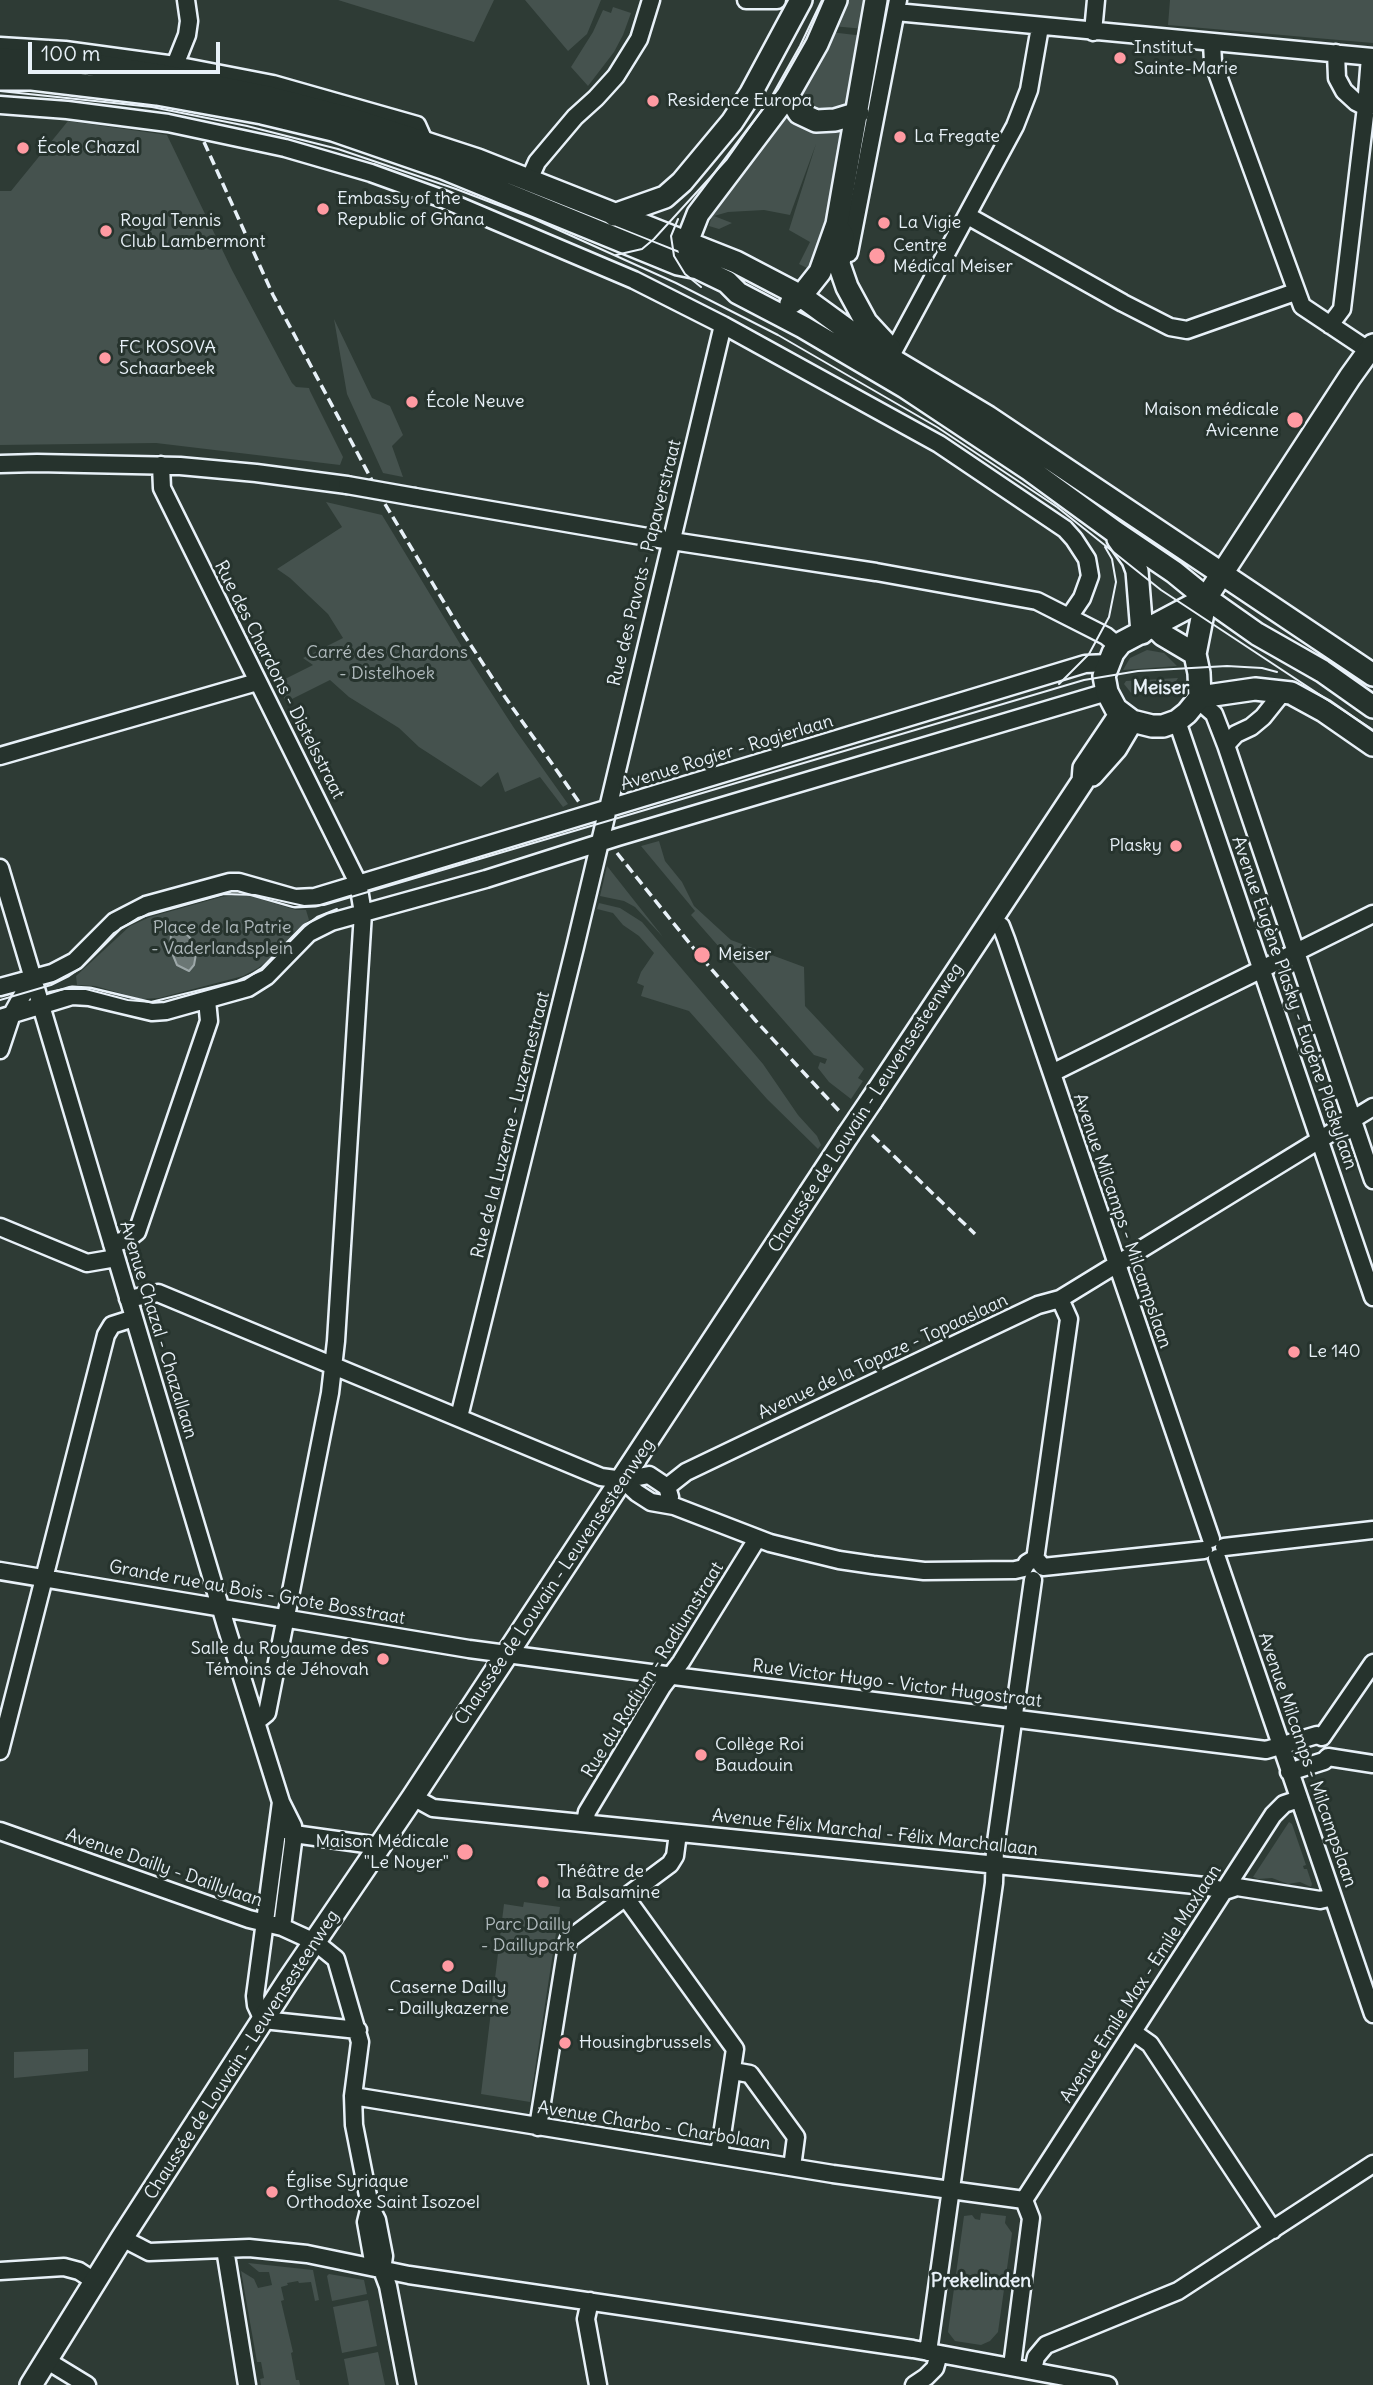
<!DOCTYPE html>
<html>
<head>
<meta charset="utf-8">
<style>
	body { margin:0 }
	#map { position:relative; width:1373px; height:2385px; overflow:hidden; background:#2e3b35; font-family:Delius,sans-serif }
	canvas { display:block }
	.scale { position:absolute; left:28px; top:42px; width:192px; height:32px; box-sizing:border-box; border:4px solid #e8f1f8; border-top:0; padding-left:9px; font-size:21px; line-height:24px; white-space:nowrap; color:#e8f1f8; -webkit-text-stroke:5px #26332d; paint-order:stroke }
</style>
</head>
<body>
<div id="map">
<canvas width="1373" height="2385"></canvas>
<div class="scale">100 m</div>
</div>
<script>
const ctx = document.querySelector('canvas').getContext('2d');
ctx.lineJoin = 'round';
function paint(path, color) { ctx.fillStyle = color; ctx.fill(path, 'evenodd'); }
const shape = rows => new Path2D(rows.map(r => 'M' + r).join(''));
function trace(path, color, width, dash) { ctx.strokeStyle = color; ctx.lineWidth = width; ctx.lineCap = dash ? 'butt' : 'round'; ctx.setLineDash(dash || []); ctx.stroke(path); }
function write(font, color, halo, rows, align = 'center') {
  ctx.font = font + ' Delius,sans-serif'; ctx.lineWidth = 6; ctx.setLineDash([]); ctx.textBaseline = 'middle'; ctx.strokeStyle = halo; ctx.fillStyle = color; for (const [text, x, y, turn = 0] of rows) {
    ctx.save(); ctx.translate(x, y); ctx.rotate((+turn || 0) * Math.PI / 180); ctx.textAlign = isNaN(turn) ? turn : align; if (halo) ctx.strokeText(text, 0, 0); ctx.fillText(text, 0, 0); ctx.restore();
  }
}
const green = shape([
	[338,0,494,0,474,42],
	[525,0,601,0,587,34,568,51],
	[840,0,869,0,865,29,832,26],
	[1170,0,1373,0,1373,43,1168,25],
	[613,7,631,13,623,35,614,52,588,86,571,67,593,32,603,10,611,13],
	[830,32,864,36,850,104,836,113,808,110,800,96],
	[787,114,801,125,811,129,844,126,832,211,811,270,799,264,810,242,789,230,816,144,790,215,764,210,728,212,714,216,732,223,719,229,709,226,711,219,704,216],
	[68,121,167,135,232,270,292,383,296,387,309,388,310,391,343,457,340,465,156,443,0,445,0,191,11,191],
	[334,319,372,398,390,406,403,435,392,446,403,477,383,473,347,394],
	[326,502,382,515,468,657,514,728,568,804,563,807,540,777,505,792,498,772,481,787,419,747,399,728,349,697,330,680,286,702,277,683,313,665,303,658,343,638,328,614,290,578,277,569,342,527],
	[1147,650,1164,653,1177,666,1123,670,1130,658],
	[1178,678,1173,686,1164,694,1147,686,1132,694,1124,684,1126,681],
	[659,841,665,861,682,882,694,906,731,940,804,967,805,1006,864,1069,858,1078,863,1081,851,1099,829,1082,818,1068,820,1062,825,1064,827,1059,814,1055,691,915,695,911,641,846],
	[607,866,663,937,635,907,624,901,600,896],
	[235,895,250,896,296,910,306,910,309,920,293,933,276,954,258,968,243,976,159,998,141,999,95,986,77,985,76,976,130,926,150,917,221,897],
	[599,903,620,908,642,922,763,1064,798,1115,817,1136,821,1145,818,1149,767,1099,689,1011,641,996,644,986,637,983,641,972,654,953,639,936,623,925,613,913,597,909],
	[1289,1822,1292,1824,1306,1865,1303,1866,1304,1869,1307,1869,1312,1884,1311,1887,1300,1882,1288,1884,1272,1878,1258,1879,1253,1877],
	[524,1902,560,1907,530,2102,481,2094,504,1904,523,1907],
	[88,2049,88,2071,14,2078,14,2052],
	[981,2213,1006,2216,1005,2223,1012,2233,998,2332,990,2341,981,2345,955,2341,948,2332,964,2216,972,2215,975,2219,980,2220],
	[248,2263,313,2270,319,2300,315,2301,311,2282,299,2283,298,2281,287,2283,288,2285,281,2287,284,2300,281,2301,293,2352,291,2353,296,2380,299,2380,300,2385,261,2385,260,2379,264,2378,261,2362,257,2362,241,2271,254,2279,258,2288,272,2285,269,2272,259,2272],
	[329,2274,364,2280,367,2294,332,2301,327,2276],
	[368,2300,377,2346,342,2353,333,2307],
	[378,2352,385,2385,349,2385,344,2359]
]);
const water = shape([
	[181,928,191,939,196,954,194,965,189,971,177,965,170,948,171,934,177,929,181,928]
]);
const minor = shape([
	[746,0,777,0],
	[896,12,1373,57],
	[1093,32,1096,0],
	[1212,43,1213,62,1302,306,1368,350],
	[0,46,65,50,175,65,273,84,417,125,425,143],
	[1336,53,1337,78,1344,91,1356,102,1366,107,1373,105],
	[175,65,187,35,189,21,186,0],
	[0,105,67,110,168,123,285,148,371,173,443,199,634,280,723,325,939,444,1065,529,1074,539,1087,559,1090,576,1082,598,1069,617],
	[529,180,537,162,575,117,596,98,616,76,639,39,651,0],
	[968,216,1123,303,1170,327,1187,330,1295,292],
	[849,253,898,0],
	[1330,325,1342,309,1366,107,1370,57],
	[893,352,1015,126,1029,90,1040,27],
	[0,464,37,463,180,466,256,473,347,485],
	[161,465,162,488,353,873,358,883,363,913,336,1341,330,1393,267,1713,256,1722],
	[415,497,659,539,876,572,1037,601,1106,636,1118,646],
	[1198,700,1214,714,1226,745,1373,1180],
	[1177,721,1373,1297],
	[1226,745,1236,734,1251,727,1263,717,1283,692],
	[0,756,257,682],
	[0,868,226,1626,281,1802,293,1826,293,1842,282,1927],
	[991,919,1001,926,1006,939,1211,1539],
	[0,987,52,973,75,961,115,921,146,905,230,882,239,882,295,898,315,897,1085,664,1108,663],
	[0,1018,72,996,89,997,152,1012,166,1011,248,988,267,976,309,933,331,922,486,879,618,837,1107,692],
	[0,1050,12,1014,32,978],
	[1052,1073,1373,914],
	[0,1227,87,1263,116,1258],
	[112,1244,128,1239,137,1232,209,1021,207,1000],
	[128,1299,158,1293,601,1477,623,1480,649,1475,667,1487,670,1497],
	[459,1417,575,947,723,325],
	[623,1480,637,1493,651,1502,674,1506,770,1543,839,1560,873,1565,924,1571,1015,1570,1024,1568,1027,1563,1032,1560,1038,1561,1043,1567,1204,1550],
	[667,1487,686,1472,755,1439,1038,1305,1060,1299,1373,1107],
	[1224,1547,1373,1530],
	[1217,1558,1373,2014],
	[1035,1560,1069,1319,1060,1299],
	[0,1571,469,1649,658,1674,1266,1750,1317,1735,1322,1737],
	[1322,1737,1373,1663],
	[0,1751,106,1335,112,1325,134,1318],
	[1328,1757,1373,1764],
	[1289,1772,1324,1761,1328,1757],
	[413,1797,433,1808,1205,1886,1225,1891,1237,1887,1320,1900,1333,1897],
	[281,1802,255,1996,256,2005,263,2020,358,2030],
	[585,1823,587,1812,662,1687,681,1662,757,1539],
	[286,1830,301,1835,380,1846],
	[0,1831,249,1919,282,1927,315,1942,336,1959,360,2042,353,2096,354,2125,370,2206,377,2220,384,2256,382,2270],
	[626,1898,735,2049,719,2155],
	[1133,2032,1150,2044,1273,2230],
	[733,2071,750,2074,796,2137,792,2167],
	[353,2096,833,2174,1024,2200],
	[538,2127,568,1940,670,1864,675,1856,678,1833],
	[1024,2200,1273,1815,1284,1804,1299,1799],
	[370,2206,366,2222,373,2261,382,2270,388,2286,407,2385],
	[122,2238,149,2252,249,2248,307,2254,409,2275,913,2349,1108,2385],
	[225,2249,247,2385],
	[0,2271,64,2267,79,2271,96,2282],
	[590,2301,586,2319,598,2385],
	[928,2352,994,1883,995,1849,1033,1580],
	[46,2360,87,2385],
	[1012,2366,1031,2218,1024,2200],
	[1033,2370,1036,2357,1046,2345,1178,2291,1373,2164],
	[914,2385,926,2377,935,2368,939,2354]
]);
const major = shape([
	[0,59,87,64,166,76,268,97,349,118,478,160,736,262,801,296,871,347,988,417,1373,675],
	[0,79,32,79,157,94,262,113,333,130,443,168,678,264,698,268,727,282,738,293,803,327,905,387,1030,470,1115,532,1174,572,1206,598,1257,634,1322,671,1373,707],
	[788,95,799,113,816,121,835,120,858,113],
	[614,215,665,197,682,182,732,122,751,93,801,0],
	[841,232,843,236,839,264,847,287,866,322,890,348],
	[690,254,687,242,698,214,788,95,817,44,836,0],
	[791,303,801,296,820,272,837,224,876,0],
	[1118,539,1133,560,1137,571,1142,633],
	[1206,598,1121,643,1113,653,1104,676,1107,692,1116,709,1132,721,1152,726,1163,726,1177,721,1187,713,1200,697,1199,673,1195,654,1206,598,1350,377,1373,345],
	[1155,627,1163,635,1195,654],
	[1200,697,1255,689,1291,693,1324,711,1373,745],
	[1092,775,1116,748,1132,721],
	[871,1101,1083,781,1084,768,1121,713],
	[31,2385,122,2238,288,1981,413,1797,848,1135]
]);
const tram = shape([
	[0,91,152,107,247,126,338,149,456,189,532,218,676,283,778,335,937,427,1057,507,1161,590,1373,730],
	[678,219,671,236,674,256,685,274,701,287],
	[616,255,642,249,654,239,727,159,773,94,800,46,822,0],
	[1059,684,1089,654,1109,617,1116,582,1112,559,1105,547],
	[49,992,64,989,86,989,128,1000,151,1002,237,981,262,970,304,927,317,917,337,909],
	[0,1000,51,985,69,976,82,967,114,933,138,918,224,894,255,895,304,906,324,905,1084,680,1138,671,1227,666,1262,668,1277,672]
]);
const rail = shape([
	[204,142,273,295,382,499,460,629,505,697,579,802],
	[617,853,695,950,756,1021,841,1113],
	[872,1135,975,1234]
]);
const minorBridge = shape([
	[347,485,415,497]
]);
const majorBridge = shape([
	[848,1135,871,1101]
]);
const markers = [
	[1120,58,7,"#ff9aa2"],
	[653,101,7,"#ff9aa2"],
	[900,137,7,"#ff9aa2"],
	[23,148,7,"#ff9aa2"],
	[323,209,7,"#ff9aa2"],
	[884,223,7,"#ff9aa2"],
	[106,231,7,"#ff9aa2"],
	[877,256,9,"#ff9aa2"],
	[105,358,7,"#ff9aa2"],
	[412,402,7,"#ff9aa2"],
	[1295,420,9,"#ff9aa2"],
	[1176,846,7,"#ff9aa2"],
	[702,955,9,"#ff9aa2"],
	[1294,1352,7,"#ff9aa2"],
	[383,1659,7,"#ff9aa2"],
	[701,1755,7,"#ff9aa2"],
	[465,1852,9,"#ff9aa2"],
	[543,1882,7,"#ff9aa2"],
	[448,1966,7,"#ff9aa2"],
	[565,2043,7,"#ff9aa2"],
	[272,2192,7,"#ff9aa2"]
];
const poiNames = [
	["Institut",1134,48],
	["Sainte-Marie",1134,69],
	["Residence Europa",667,101],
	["La Fregate",914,137],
	["École Chazal",37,148],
	["Embassy of the",337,199],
	["Republic of Ghana",337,220],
	["Royal Tennis",120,221],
	["Club Lambermont",120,242],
	["La Vigie",898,223],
	["Centre",893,246],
	["Médical Meiser",893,267],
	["FC KOSOVA",119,348],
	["Schaarbeek",119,369],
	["École Neuve",426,402],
	["Maison médicale",1279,410,"right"],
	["Avicenne",1279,431,"right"],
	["Plasky",1162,846,"right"],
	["Meiser",718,955],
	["Le 140",1308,1352],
	["Salle du Royaume des",369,1649,"right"],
	["Témoins de Jéhovah",369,1670,"right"],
	["Collège Roi",715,1745],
	["Baudouin",715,1766],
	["Maison Médicale",449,1842,"right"],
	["\"Le Noyer\"",449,1863,"right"],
	["Théâtre de",557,1872],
	["la Balsamine",557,1893],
	["Caserne Dailly",448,1988,"center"],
	["- Daillykazerne",448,2009,"center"],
	["Housingbrussels",579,2043],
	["Église Syriaque",286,2182],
	["Orthodoxe Saint Isozoel",286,2203]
];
const streetNames = [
	["Rue des Pavots - Papaverstraat",645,563,-76],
	["Rue des Chardons - Distelsstraat",279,680,63],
	["Avenue Rogier - Rogierlaan",727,753,-17],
	["Avenue Eugène Plasky - Eugène Plaskylaan",1294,1003,71],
	["Chaussée de Louvain - Leuvensesteenweg",866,1108,-57],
	["Rue de la Luzerne - Luzernestraat",511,1125,-76],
	["Avenue Milcamps - Milcampslaan",1122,1221,71],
	["Avenue Chazal - Chazallaan",158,1330,73],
	["Avenue de la Topaze - Topaaslaan",883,1357,-25],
	["Chaussée de Louvain - Leuvensesteenweg",555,1582,-56],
	["Grande rue au Bois - Grote Bosstraat",257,1593,10],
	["Rue du Radium - Radiumstraat",653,1670,-58],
	["Rue Victor Hugo - Victor Hugostraat",897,1684,7],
	["Avenue Milcamps - Milcampslaan",1307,1760,71],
	["Avenue Félix Marchal - Félix Marchallaan",875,1833,6],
	["Avenue Dailly - Daillylaan",164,1868,19],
	["Avenue Emile Max - Emile Maxlaan",1141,1984,-57],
	["Chaussée de Louvain - Leuvensesteenweg",242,2055,-57],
	["Avenue Charbo - Charbolaan",654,2126,9]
];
const parkNames = [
	["Carré des Chardons",387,653],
	["- Distelhoek",387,674],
	["Place de la Patrie",222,928],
	["- Vaderlandsplein",222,949],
	["Parc Dailly",528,1925],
	["- Daillypark",528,1946]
];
const neighbourhoodNames = [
	["Meiser",1161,689],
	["Prekelinden",981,2282]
];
paint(green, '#45524e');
paint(water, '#6b7775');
trace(water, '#9da8a9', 2);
trace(minor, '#e8f1f8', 21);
trace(major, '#e8f1f8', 26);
trace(minor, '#26332d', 16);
trace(major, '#26332d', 21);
trace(tram, '#e8f1f8', 2);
trace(rail, '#e8f1f8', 3.5, [10, 5]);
trace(minorBridge, '#e8f1f8', 21, []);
trace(majorBridge, '#e8f1f8', 26, []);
trace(minorBridge, '#26332d', 16);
trace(majorBridge, '#26332d', 21);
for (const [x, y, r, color] of markers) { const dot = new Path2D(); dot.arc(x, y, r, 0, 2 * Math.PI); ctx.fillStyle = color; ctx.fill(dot); trace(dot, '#26332d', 2.5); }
write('18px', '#e8f1f8', '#26332d', poiNames, 'left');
write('18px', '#e8f1f8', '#26332d', streetNames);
write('18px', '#afb9bc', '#26332d', parkNames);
write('bold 19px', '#e8f1f8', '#26332d', neighbourhoodNames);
</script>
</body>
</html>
